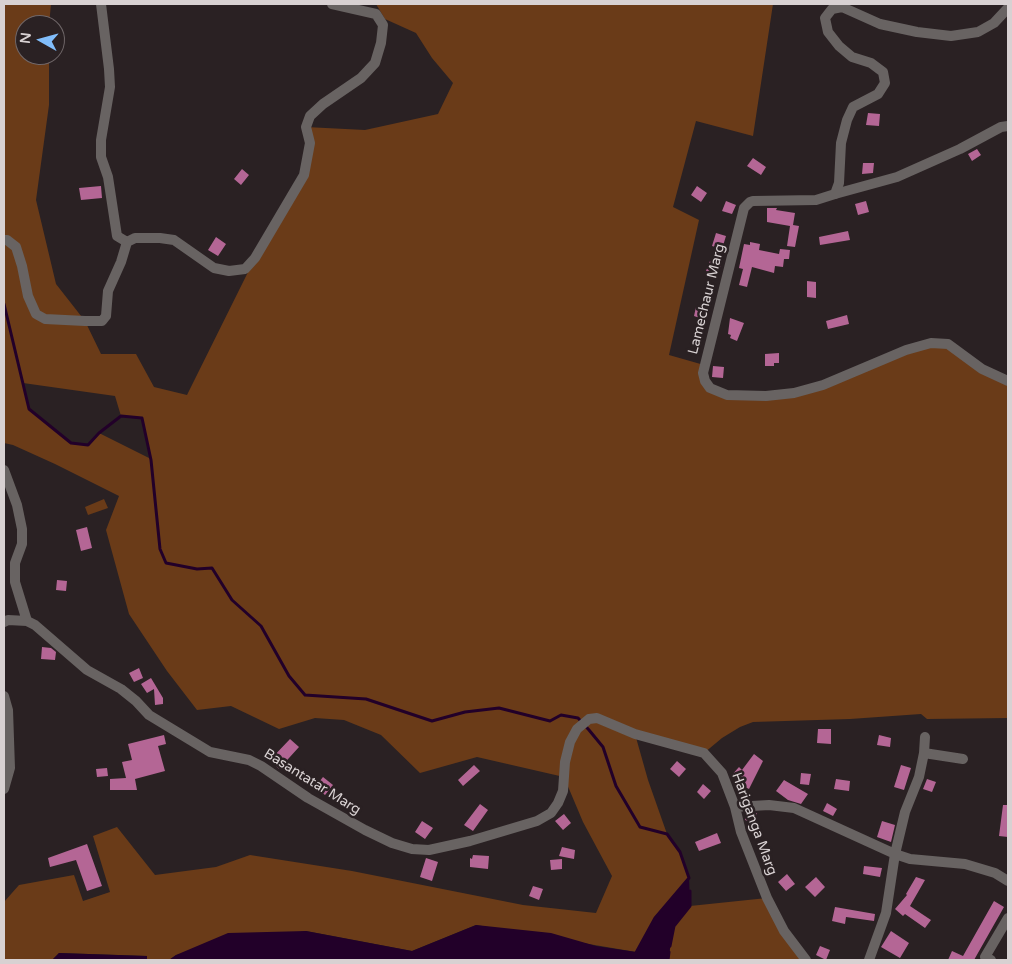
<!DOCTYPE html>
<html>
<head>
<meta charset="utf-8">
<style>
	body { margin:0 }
	#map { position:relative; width:1012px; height:964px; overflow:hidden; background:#2a2123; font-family:"Varela Round",sans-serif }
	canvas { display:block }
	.frame { position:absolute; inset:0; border:5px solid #d8d1d2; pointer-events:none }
	.north { position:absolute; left:15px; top:15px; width:50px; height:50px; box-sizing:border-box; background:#2a2123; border:1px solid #706769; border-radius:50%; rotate:277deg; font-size:14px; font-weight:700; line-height:20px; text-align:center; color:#d8d1d2 }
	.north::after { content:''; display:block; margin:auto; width:18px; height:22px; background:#81bdfa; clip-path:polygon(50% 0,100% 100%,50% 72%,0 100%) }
</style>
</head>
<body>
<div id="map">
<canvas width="1012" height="964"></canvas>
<div class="frame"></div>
<div class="north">N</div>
</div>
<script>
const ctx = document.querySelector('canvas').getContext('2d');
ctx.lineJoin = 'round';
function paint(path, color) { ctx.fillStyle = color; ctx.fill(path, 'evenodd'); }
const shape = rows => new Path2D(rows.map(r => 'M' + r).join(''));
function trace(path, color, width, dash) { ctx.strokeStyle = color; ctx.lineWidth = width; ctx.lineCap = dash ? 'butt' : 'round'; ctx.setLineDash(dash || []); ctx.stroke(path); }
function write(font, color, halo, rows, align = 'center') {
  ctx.font = font + ' "Varela Round",sans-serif'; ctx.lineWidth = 5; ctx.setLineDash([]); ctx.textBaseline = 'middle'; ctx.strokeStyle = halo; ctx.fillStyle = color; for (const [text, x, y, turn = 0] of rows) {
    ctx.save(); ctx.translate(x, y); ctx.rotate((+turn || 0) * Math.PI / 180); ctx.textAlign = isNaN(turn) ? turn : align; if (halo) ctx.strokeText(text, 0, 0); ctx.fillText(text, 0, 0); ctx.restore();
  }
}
const green = shape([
	[4,4,51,4,49,25,25,25,25,55,49,55,49,105,36,200,56,284,85,321,101,354,136,354,154,387,187,395,255,258,304,175,306,127,365,130,438,114,453,83,432,58,416,33,385,19,376,4,773,4,753,136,696,121,673,207,699,220,669,355,704,365,703,373,716,392,794,393,906,350,948,344,1008,381,1008,718,927,719,921,714,850,719,753,722,740,727,722,738,704,753,635,734,648,780,667,834,680,852,689,878,655,918,636,952,476,925,412,951,306,931,176,955,169,960,147,960,147,956,59,953,52,960,4,960,4,902,19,885,74,875,83,901,110,892,93,836,117,827,155,875,216,867,250,855,352,871,523,905,596,913,612,876,583,822,564,777,477,757,420,773,381,735,344,720,315,718,279,729,231,706,197,710,167,671,129,614,106,530,119,496,55,464,13,445,4,443],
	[23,383,115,396,121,416,142,418,151,459,99,433,88,445,71,443,29,409],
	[104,499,108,508,88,515,85,507],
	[767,898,806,960,668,960,674,926,690,906]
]);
const water = shape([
	[689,878,690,906,674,926,668,960,169,960,176,955,228,933,306,931,412,951,476,925,551,933,596,946,636,952,655,918],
	[59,953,147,956,147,960,52,960]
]);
const stream = shape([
	[4,304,29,409,71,443,88,445,99,433,121,416,142,418,151,460,160,549,166,563,197,569,212,568,232,600,261,626,289,676,305,695,366,699,432,721,465,712,499,708,550,721,561,715,578,718,589,730,603,747,616,786,640,827,667,834,680,852,689,878,655,918,632,960],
	[670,946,674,926,690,906,690,891],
	[668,960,669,952]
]);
const building = shape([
	[868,113,880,114,879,126,866,125],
	[977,149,981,155,972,161,968,154],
	[753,158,766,167,761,175,747,166],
	[863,163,874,163,873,173,862,174],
	[242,169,249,175,241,185,234,179],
	[101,186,102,198,81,200,79,188],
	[697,186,707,193,701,202,691,195],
	[726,201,736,205,732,214,722,211],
	[866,201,869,212,858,215,855,204],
	[767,208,777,208,776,210,795,213,793,225,799,226,795,247,787,246,790,226,767,222],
	[848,231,850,240,820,245,819,237],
	[716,233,726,236,722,249,712,246],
	[216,237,226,244,218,256,208,250],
	[750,242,760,244,759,250,779,254,780,249,790,250,789,259,784,259,783,267,775,266,774,273,752,267,747,287,739,285,743,269,739,268,744,244,750,245],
	[710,261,721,266,716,276,706,271],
	[807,281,816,282,816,298,807,297],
	[696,307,708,311,705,320,694,316],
	[847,315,849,324,828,329,826,321],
	[730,318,744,323,737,341,730,338,731,335,728,334],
	[779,353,779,363,774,363,774,366,765,366,765,354],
	[713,366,724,367,723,378,712,377],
	[87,527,92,548,81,551,76,530],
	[57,580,67,581,66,591,56,590],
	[42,647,51,648,56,652,55,660,41,659],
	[139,668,143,678,134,682,129,673],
	[151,678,163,698,163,704,155,705,154,689,147,693,141,684],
	[818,729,831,729,831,744,817,743],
	[164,735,166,744,158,746,165,771,135,779,137,790,110,790,110,779,126,778,122,762,132,760,128,744],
	[879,735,891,738,890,747,877,745],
	[290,739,299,747,279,769,270,760],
	[754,754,763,761,749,789,741,785,742,784,731,776,739,767,742,770],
	[677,761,686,769,679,777,670,769],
	[474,765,480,771,463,786,458,780],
	[901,765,911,768,904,790,894,787],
	[107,768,108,776,97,777,96,769],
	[801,773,811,774,809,785,800,784],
	[323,777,333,785,325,795,315,787],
	[836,779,850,781,849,791,834,789],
	[927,779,936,782,932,792,923,789],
	[784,780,808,794,801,804,788,800,776,791],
	[703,784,711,791,704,799,697,792],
	[827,803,837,809,833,816,823,811],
	[480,804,488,810,473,831,464,825],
	[1003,805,1008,805,1008,837,999,836],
	[747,813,757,813,755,823,745,820],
	[564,814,571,823,563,830,555,821],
	[422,821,433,828,425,839,415,832],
	[882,821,895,825,891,842,877,837],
	[717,833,721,843,699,851,695,842],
	[87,844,102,886,87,891,76,860,50,867,48,858],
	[562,847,575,850,574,859,559,856],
	[473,855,489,856,488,869,470,867,470,858,472,859],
	[426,858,438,862,432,881,420,877],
	[562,859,562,869,551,870,550,860],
	[864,866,882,868,880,877,863,874],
	[787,874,795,884,786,891,778,882],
	[816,877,825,887,815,897,805,887],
	[916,877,925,880,910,906,931,920,925,928,905,914,903,916,895,909,907,895,906,894],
	[533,886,543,889,539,900,529,896],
	[994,901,1004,907,974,960,948,960,952,951,963,956],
	[835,907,875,914,874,921,846,917,845,924,832,921],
	[891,931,909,943,900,958,881,947],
	[820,946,830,950,826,960,816,955]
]);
const minor = shape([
	[101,4,109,69,110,87,101,140,101,157,108,177,117,236,127,242],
	[835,194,897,177,960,149,1001,127,1008,126],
	[4,240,7,240,16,247,22,266,28,296,36,314,45,319,85,321,102,321,106,316,108,291,121,262,127,242],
	[127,242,135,238,160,238,174,240,214,268,229,271,245,269,255,258,304,175,310,143,306,127,310,116,323,104,361,78,375,63,381,43,383,25,376,14,332,4],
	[4,470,17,505,22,529,22,544,15,563,15,582,27,621],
	[4,622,8,620,27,621,35,625,87,670,121,689,136,701,149,715,210,752,249,760,261,766,308,798,365,830,392,843,412,849,429,850,470,841,537,821,551,813,558,803,563,791,565,762,570,742,577,729,589,719,597,718,635,734,704,753,722,773,735,807,741,832,767,898,784,931,806,960],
	[4,696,8,710,10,768,4,789],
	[924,753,963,759],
	[735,807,769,805,794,808,895,854,910,859,965,864,995,873,1008,881],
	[869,960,886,913,895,854,905,812,919,777,924,753,925,737],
	[991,960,985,957,1008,918]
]);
const tertiary = shape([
	[1008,8,994,23,978,32,951,36,917,32,880,24,842,7,832,9,825,18,828,32,839,46,852,57,871,63,883,72,885,83,878,94,853,107,847,120,841,143,839,183,835,194,816,200,753,201,750,202,744,208,703,373,705,381,710,388,727,395,766,396,794,393,823,385,906,350,931,343,948,344,982,369,1008,381]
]);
const streetNames = [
	["Lamechaur Marg",707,299,-76],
	["Basantatar Marg",312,782,32],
	["Hariganga Marg",754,824,70]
];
paint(green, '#6a3b18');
paint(water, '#220029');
trace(stream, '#220029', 3);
paint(building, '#b46695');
trace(minor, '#686362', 10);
trace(tertiary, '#686362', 10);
write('14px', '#d8d1d2', '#2a2123', streetNames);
</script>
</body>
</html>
